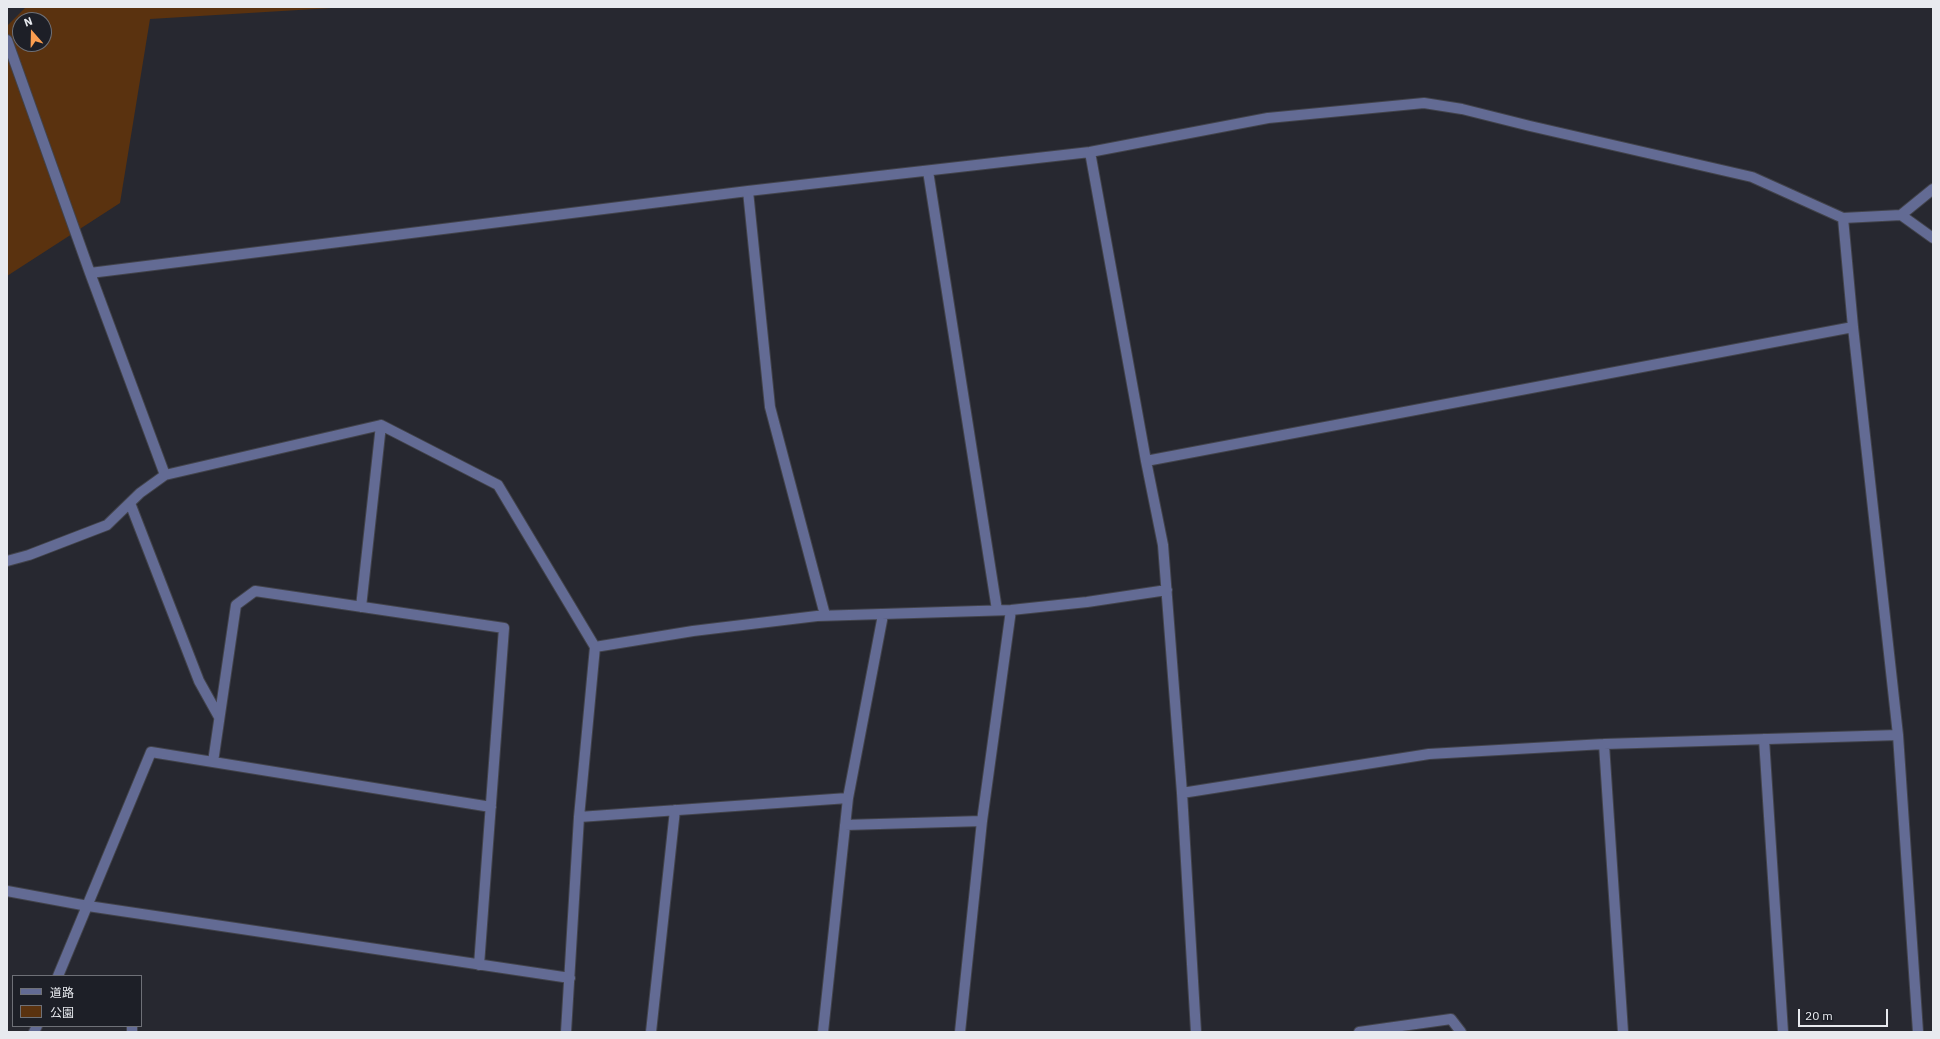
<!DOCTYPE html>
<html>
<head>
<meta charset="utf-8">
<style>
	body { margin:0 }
	#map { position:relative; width:1940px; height:1039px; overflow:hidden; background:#272830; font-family:"IBM Plex Sans","Noto Sans JP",sans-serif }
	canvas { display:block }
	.frame { position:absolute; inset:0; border:8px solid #e8eaef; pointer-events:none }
	.legend { position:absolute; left:12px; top:975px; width:130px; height:52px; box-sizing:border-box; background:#1d1f27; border:1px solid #6e7077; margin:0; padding:5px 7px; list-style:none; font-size:12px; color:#e8eaef }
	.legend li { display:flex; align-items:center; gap:8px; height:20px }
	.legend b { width:20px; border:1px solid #6e7077 }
	.north { position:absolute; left:12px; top:12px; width:40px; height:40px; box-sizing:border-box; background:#1d1f27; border:1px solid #6e7077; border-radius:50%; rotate:340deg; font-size:11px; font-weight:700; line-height:16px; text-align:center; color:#e8eaef }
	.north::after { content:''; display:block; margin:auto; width:14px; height:18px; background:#fb9e50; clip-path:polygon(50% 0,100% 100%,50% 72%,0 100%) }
	.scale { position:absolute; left:1798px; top:1009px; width:90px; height:18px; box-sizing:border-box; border:2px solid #e8eaef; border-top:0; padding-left:5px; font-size:12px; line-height:14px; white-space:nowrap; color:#e8eaef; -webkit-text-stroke:3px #1d1f27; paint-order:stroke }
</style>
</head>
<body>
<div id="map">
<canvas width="1940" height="1039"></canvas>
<div class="frame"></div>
<ul class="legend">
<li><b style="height:5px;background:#636b94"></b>道路</li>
<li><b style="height:11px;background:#5a320f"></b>公園</li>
</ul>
<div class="north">N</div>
<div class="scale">20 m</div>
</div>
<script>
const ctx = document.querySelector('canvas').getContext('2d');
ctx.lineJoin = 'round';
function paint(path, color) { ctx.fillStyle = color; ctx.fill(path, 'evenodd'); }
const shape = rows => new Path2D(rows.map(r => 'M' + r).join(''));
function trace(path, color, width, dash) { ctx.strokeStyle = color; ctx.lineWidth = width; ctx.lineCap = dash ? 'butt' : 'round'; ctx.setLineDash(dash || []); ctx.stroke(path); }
const green = shape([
	[26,7,348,7,150,19,120,203,7,276,7,26],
	[20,20,44,20,44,44,20,44]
]);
const minor = shape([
	[7,40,90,273,165,475,381,425,498,485,595,647,579,817,566,1032],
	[1090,152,1146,461,1163,545,1182,793,1196,1032],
	[928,171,997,610],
	[748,191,770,407,825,615],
	[1901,215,1933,238],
	[1843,218,1853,327,1898,735,1918,1032],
	[90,273,748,191,1090,152,1268,118,1424,103,1462,109,1530,126,1752,177,1843,218,1901,215,1933,189],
	[1146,461,1853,327],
	[130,503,199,681,219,717],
	[7,561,29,555,107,525,140,493,165,475],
	[361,607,381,425],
	[595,647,693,631,817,616,1011,610,1087,602,1167,590],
	[1764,739,1783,1032],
	[1604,744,1623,1032],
	[213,762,491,807],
	[1182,793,1429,754,1604,744,1898,735],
	[579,817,848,798],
	[845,825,982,821],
	[7,891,88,906,570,978],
	[58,976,151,752,213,762,236,605,255,591,504,628,479,965],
	[34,1032,37,1026],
	[132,1032,132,1026],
	[651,1032,675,810],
	[823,1032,848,798,883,615],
	[960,1032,982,821,1011,610],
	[1359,1032,1451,1019,1461,1032]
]);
paint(green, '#5a320f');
trace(minor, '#42434b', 12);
trace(minor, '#636b94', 10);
</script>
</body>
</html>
